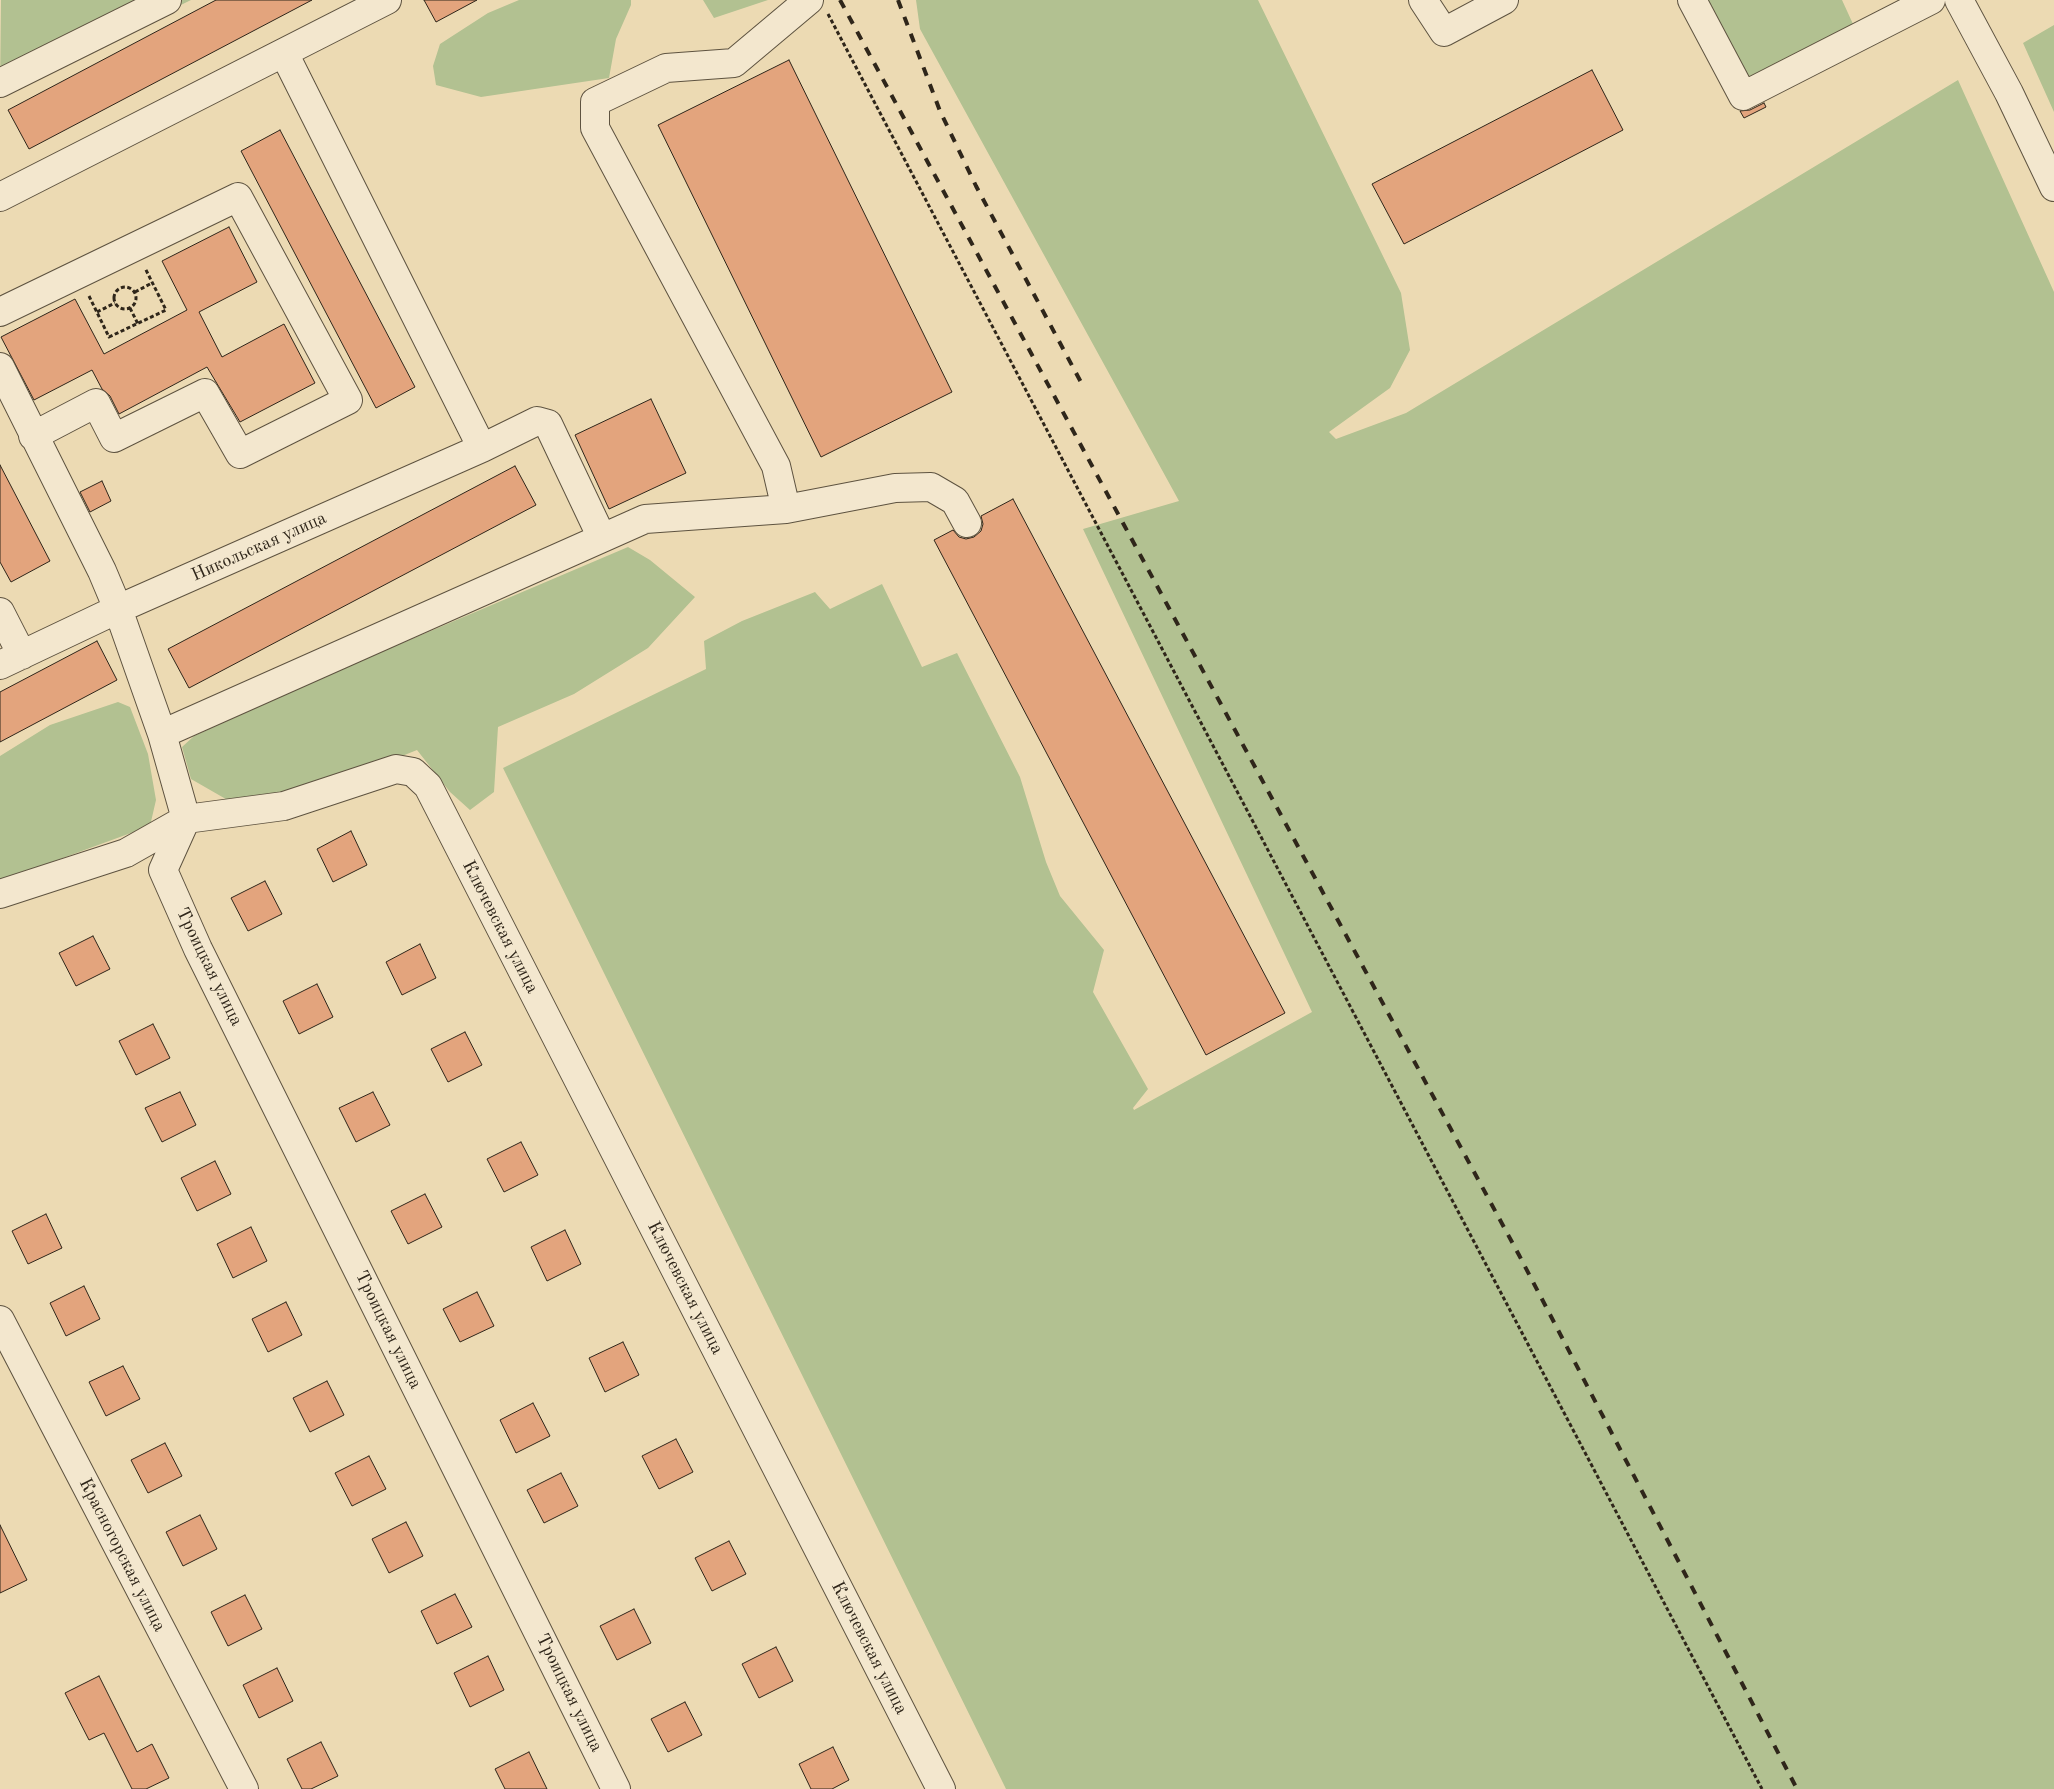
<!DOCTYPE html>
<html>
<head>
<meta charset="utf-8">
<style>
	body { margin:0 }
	canvas { display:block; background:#ecdab3 }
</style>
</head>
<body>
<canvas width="2054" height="1789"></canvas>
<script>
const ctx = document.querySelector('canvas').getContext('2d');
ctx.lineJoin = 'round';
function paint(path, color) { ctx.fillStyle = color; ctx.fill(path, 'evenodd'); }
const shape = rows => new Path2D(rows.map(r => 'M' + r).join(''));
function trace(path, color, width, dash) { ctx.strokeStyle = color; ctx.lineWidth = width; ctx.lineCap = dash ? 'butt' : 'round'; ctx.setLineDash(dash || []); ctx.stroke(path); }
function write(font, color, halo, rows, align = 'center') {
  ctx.font = font + ' "Old Standard TT",serif'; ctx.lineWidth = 4; ctx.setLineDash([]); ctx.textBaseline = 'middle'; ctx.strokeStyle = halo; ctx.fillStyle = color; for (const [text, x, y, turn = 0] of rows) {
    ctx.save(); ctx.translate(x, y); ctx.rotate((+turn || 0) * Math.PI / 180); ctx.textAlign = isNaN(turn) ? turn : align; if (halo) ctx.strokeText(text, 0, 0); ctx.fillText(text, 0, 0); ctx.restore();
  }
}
const green = shape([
	[1,0,191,0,0,94],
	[519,0,631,0,631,5,616,39,609,78,481,97,436,85,433,66,440,44,488,13],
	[703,0,768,0,714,18],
	[916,0,1258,0,1401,293,1410,350,1390,388,1329,432,1336,439,1406,413,1958,80,2054,292,2054,1789,1006,1789,503,768,706,669,704,641,742,621,815,592,830,609,882,584,922,667,957,653,1020,777,1046,862,1060,896,1104,950,1093,992,1148,1089,1133,1108,1134,1110,1312,1012,1083,529,1179,501,920,29],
	[1700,0,1842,0,1853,24,1742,83],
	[2054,25,2054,112,2023,43],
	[628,547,650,560,695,597,648,648,574,694,498,727,494,792,470,810,450,792,417,750,340,781,231,802,191,779,182,747,194,736,339,670],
	[118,702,130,707,148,754,156,800,150,826,0,881,0,756,50,725]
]);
const building = shape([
	[216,0,312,0,29,149,8,110,216,0],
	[424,0,477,0,436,22,424,0],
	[789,60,952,392,821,457,658,125,789,60],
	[1592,70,1623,130,1404,244,1372,184,1592,70],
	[1764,103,1766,107,1744,118,1740,111,1750,110,1764,103],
	[280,130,415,387,376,408,241,151,280,130],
	[229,227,257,282,199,312,222,357,284,324,315,383,240,422,207,367,119,414,110,396,102,389,92,370,34,400,1,337,75,299,104,354,187,310,162,261,229,227],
	[651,399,686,473,609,509,575,435,651,399],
	[0,465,50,561,11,582,0,562,0,465],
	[515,466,536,505,189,688,168,649,515,466],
	[102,481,111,501,90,512,80,492,102,481],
	[1013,499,1285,1013,1206,1055,934,540,953,530,959,537,966,539,974,537,981,531,983,524,981,516,1013,499],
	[97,641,117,680,0,742,0,692,97,641],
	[351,831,367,865,333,882,317,849,351,831],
	[265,881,282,914,248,931,231,898,265,881],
	[93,936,110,969,76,986,59,953,93,936],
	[420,944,436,978,402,995,386,962,420,944],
	[317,984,333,1017,299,1034,283,1001,317,984],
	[153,1024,170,1058,136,1075,119,1041,153,1024],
	[465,1032,482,1065,448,1082,431,1049,465,1032],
	[180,1092,196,1125,162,1142,145,1108,180,1092],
	[373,1092,390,1125,356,1142,339,1108,373,1092],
	[521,1142,538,1175,504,1192,487,1159,521,1142],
	[215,1161,231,1194,197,1211,181,1178,215,1161],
	[425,1194,442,1227,408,1244,391,1211,425,1194],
	[46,1214,62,1248,28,1264,12,1231,46,1214],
	[251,1227,267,1261,233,1278,217,1244,251,1227],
	[565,1230,581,1264,547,1281,531,1247,565,1230],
	[84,1286,100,1319,66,1336,50,1303,84,1286],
	[477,1292,494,1326,460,1342,443,1309,477,1292],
	[286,1302,302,1335,268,1352,252,1319,286,1302],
	[623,1342,639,1375,605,1392,589,1358,623,1342],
	[123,1366,140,1399,106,1416,89,1382,123,1366],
	[327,1381,344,1415,310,1432,293,1398,327,1381],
	[533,1403,550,1436,516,1453,500,1420,533,1403],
	[676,1439,693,1472,659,1489,642,1456,676,1439],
	[165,1443,182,1476,148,1493,131,1460,165,1443],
	[369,1456,386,1489,352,1506,335,1473,369,1456],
	[561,1473,578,1506,544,1523,527,1490,561,1473],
	[200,1515,217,1549,183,1566,166,1532,200,1515],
	[406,1522,423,1556,389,1573,372,1539,406,1522],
	[0,1525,27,1580,0,1593,0,1525],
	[729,1541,746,1574,712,1591,695,1558,729,1541],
	[455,1594,472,1627,437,1644,421,1611,455,1594],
	[245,1595,262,1629,228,1646,211,1612,245,1595],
	[634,1609,651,1643,617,1660,600,1626,634,1609],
	[776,1647,793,1681,759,1698,742,1664,776,1647],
	[488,1656,504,1690,470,1707,454,1673,488,1656],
	[277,1668,293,1701,259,1718,243,1685,277,1668],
	[99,1676,137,1752,152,1744,169,1778,146,1789,132,1789,104,1733,89,1740,65,1693,99,1676],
	[685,1702,702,1735,668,1752,651,1719,685,1702],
	[321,1742,338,1776,311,1789,302,1789,287,1759,321,1742],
	[833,1747,849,1780,832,1789,811,1789,799,1764,833,1747],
	[529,1752,547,1789,505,1789,495,1769,529,1752]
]);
const path = shape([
	[828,14,1762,1789],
	'114 298a11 11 0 1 1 22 0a11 11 0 1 1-22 0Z',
	[135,292,152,283],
	[89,296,109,337,166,310,145,268],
	[130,308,138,324],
	[97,312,115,303]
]);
const minor = shape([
	[1423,0,1444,32,1504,0],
	[1692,0,1743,96,1931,0],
	[1959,0,2009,93,2054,187],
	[284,53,482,448],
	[0,83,167,0],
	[0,197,387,0],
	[0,312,238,197,348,400,240,454,205,393,114,438,96,403,33,436],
	[0,367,102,571,118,609,162,734,186,819,163,870,198,949,616,1789],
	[786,509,895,488,931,487,955,501,967,523],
	[0,612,22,655],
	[0,665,118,609,482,448,537,421,548,424,602,538],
	[162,734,645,519,786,509,776,466,595,128,595,102,666,68,734,63,809,0],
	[0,894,126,853,186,819,284,806,396,769,413,772,428,786,941,1789],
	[0,1320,244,1789]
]);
const rail = shape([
	[840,0,1519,1255,1797,1789],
	[898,0,940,111,976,186,1083,386]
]);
const streetNames = [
	["Никольская улица",259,547,-24],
	["Ключевская улица",500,927,63],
	["Троицкая улица",209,967,64],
	["Ключевская улица",685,1288,63],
	["Троицкая улица",388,1330,64],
	["Красногорская улица",122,1555,63],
	["Ключевская улица",869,1648,63],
	["Троицкая улица",569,1693,64]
];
paint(green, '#b2c191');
paint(building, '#e3a47d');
trace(building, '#2f261a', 1);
trace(minor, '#5e5340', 30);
trace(path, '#2f261a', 3, [4, 2.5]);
trace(minor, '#f3e7ce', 28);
trace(rail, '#2f261a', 4, [9, 9]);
write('18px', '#2f261a', '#f3e7ce', streetNames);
</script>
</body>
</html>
